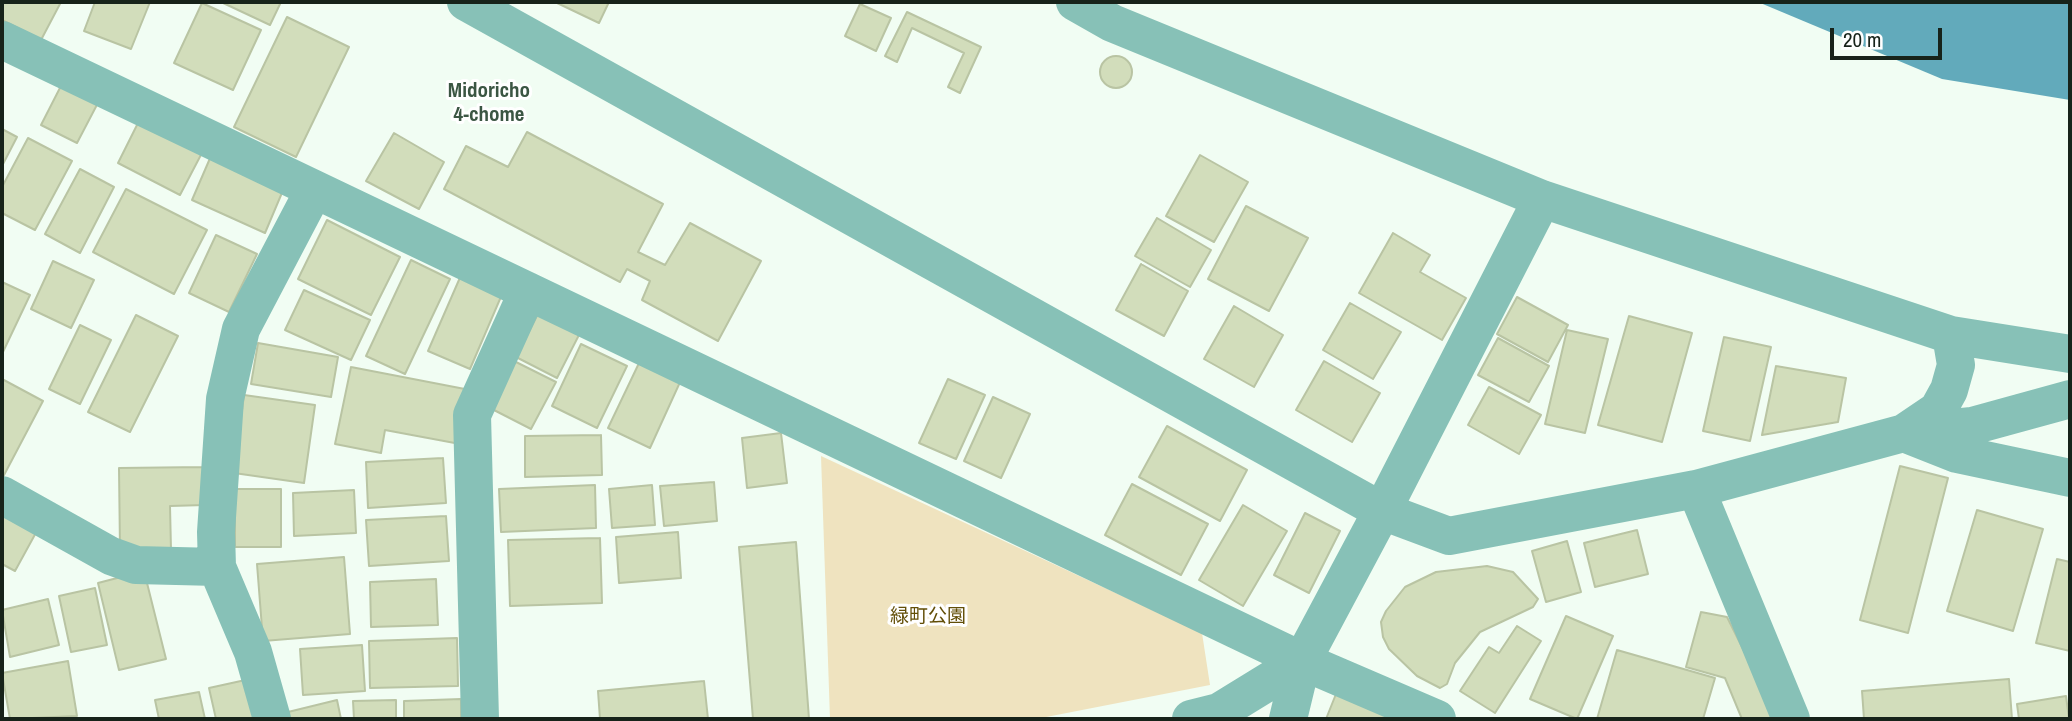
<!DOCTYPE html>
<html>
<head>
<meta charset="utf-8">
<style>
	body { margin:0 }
	#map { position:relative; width:2072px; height:721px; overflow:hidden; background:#f1fdf3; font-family:"Archivo Narrow",sans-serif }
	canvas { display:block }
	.frame { position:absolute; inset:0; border:4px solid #17231a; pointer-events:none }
	.scale { position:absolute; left:1830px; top:28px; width:112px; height:32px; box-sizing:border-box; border:4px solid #17231a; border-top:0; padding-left:9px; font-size:21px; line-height:24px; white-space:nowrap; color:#17231a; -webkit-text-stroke:5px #fff; paint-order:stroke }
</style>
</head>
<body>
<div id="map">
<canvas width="2072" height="721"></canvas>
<div class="frame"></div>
<div class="scale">20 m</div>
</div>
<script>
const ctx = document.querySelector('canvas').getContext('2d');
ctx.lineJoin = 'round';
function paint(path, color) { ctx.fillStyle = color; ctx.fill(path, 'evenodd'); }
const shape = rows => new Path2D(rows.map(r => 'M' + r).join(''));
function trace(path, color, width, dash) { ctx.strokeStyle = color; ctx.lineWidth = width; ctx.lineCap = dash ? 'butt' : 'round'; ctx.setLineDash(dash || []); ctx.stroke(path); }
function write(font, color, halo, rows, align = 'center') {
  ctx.font = font + ' "Archivo Narrow","Noto Sans JP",sans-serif'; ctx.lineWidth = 6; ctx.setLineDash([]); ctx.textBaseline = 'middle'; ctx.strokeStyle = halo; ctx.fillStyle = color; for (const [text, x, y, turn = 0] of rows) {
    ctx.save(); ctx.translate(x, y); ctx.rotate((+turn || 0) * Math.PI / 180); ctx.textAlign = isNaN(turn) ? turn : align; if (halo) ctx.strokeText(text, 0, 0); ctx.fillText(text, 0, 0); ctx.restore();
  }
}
const green = shape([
	[821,456,1202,633,1210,685,1036,719,830,719]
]);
const water = shape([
	[1758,2,2070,2,2070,100,1942,79]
]);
const building = shape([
	[2,2,61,2,41,40,2,20,2,2],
	[95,2,150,2,131,49,84,31,95,2],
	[221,2,281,2,270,25,221,2],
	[555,2,609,2,599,23,555,2],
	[202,3,261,30,233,90,174,63,202,3],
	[860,4,891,18,876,51,845,36,860,4],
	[907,12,981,47,960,93,948,87,964,53,912,28,897,62,885,56,907,12],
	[287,17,349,47,296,157,234,127,287,17],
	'1100 72a16 16 0 1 1 32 0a16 16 0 1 1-32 0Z',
	[64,80,100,99,77,143,41,125,64,80],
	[141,117,204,149,180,195,118,163,141,117],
	[2,129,17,137,2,166,2,129],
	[527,132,663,204,638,252,665,265,690,223,761,261,718,341,642,300,650,281,627,269,620,282,444,189,466,146,508,167,527,132],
	[394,133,444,162,419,209,366,181,394,133],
	[28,138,72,161,35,230,2,213,2,187,28,138],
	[1200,155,1248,182,1214,242,1166,216,1200,155],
	[211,156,284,188,265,233,192,200,211,156],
	[80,169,114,187,80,253,45,234,80,169],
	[126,189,207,230,174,294,93,252,126,189],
	[1246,206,1308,238,1269,311,1208,279,1246,206],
	[1157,218,1211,250,1190,287,1135,256,1157,218],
	[327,220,400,257,371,315,298,279,327,220],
	[1393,233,1430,255,1420,272,1466,298,1442,340,1359,293,1393,233],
	[216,235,257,254,229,312,189,293,216,235],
	[411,260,450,279,405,374,366,356,411,260],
	[53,261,94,280,71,328,31,309,53,261],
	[1141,264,1188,291,1164,336,1116,310,1141,264],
	[462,273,503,292,470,369,428,351,462,273],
	[2,282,30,295,2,354,2,282],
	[304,290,370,320,351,360,285,330,304,290],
	[1517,297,1568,325,1548,362,1497,334,1517,297],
	[1350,303,1401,332,1373,379,1323,350,1350,303],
	[1234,306,1283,335,1254,387,1204,359,1234,306],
	[540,310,581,331,557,378,516,357,540,310],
	[136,315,178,336,130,432,88,412,136,315],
	[1629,316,1692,333,1662,442,1598,425,1629,316],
	[80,325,111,340,80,404,49,389,80,325],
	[1567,330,1608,339,1585,433,1545,424,1567,330],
	[1724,337,1771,347,1750,441,1703,431,1724,337],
	[1498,338,1549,366,1529,402,1478,375,1498,338],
	[258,343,338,357,331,397,251,384,258,343],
	[581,344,627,366,597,428,552,406,581,344],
	[514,361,556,382,531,429,490,408,514,361],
	[640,361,681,380,650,448,608,428,640,361],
	[1324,361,1380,393,1352,442,1296,410,1324,361],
	[1776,366,1846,378,1838,422,1762,435,1776,366],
	[351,367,470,390,460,444,385,430,381,453,335,444,351,367],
	[2,379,43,401,3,477,2,476,2,379],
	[948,379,985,395,956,459,919,443,948,379],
	[1489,387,1541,415,1519,454,1468,425,1489,387],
	[244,395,315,405,304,483,234,473,244,395],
	[993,397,1030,414,1001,478,964,461,993,397],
	[1167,426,1247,470,1220,521,1139,477,1167,426],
	[781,433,787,483,747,488,742,438,781,433],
	[601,435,602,475,525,477,525,436,601,435],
	[443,458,446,503,368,508,366,462,443,458],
	[1900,466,1948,478,1908,633,1860,620,1900,466],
	[204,467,205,505,170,506,171,550,120,550,119,468,204,467],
	[714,482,717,521,664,526,660,486,714,482],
	[1132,484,1208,524,1181,575,1105,535,1132,484],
	[595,485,596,528,501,532,499,489,595,485],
	[652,485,655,525,612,528,609,489,652,485],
	[235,489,281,489,281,547,235,547,235,489],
	[354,490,356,533,294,536,293,493,354,490],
	[1243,505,1287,531,1243,606,1199,580,1243,505],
	[2,509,38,529,15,571,2,564,2,509],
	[1977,510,2043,529,2013,631,1947,611,1977,510],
	[1305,513,1340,531,1309,593,1274,575,1305,513],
	[446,516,449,561,369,566,366,520,446,516],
	[1637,530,1648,574,1595,587,1584,543,1637,530],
	[678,532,681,578,619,583,616,537,678,532],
	[600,538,602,603,510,606,508,540,600,538],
	[1567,541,1581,592,1546,602,1532,551,1567,541],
	[796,542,809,719,753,719,739,547,796,542],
	[344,557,350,634,263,641,257,564,344,557],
	[2057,559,2070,562,2070,651,2036,643,2057,559],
	[1487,566,1513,572,1538,599,1533,607,1480,632,1455,663,1447,684,1440,688,1417,676,1389,649,1383,637,1381,622,1386,611,1405,587,1436,572,1487,566],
	[144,571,166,659,119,670,98,583,144,571],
	[436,579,438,625,371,627,370,582,436,579],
	[95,588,107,645,71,652,59,596,95,588],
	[48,599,59,645,10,657,2,610,48,599],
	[1701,612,1727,617,1778,719,1742,719,1725,678,1686,667,1701,612],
	[1566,616,1613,636,1577,719,1530,699,1566,616],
	[1517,626,1541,641,1495,713,1460,691,1489,647,1499,653,1517,626],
	[457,638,458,686,370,688,369,641,457,638],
	[362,645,365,691,303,695,300,649,362,645],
	[1617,650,1715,678,1703,719,1597,719,1617,650],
	[68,661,77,716,10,719,2,673,68,661],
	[250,679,258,719,216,719,209,688,250,679],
	[2009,679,2012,719,1864,719,1862,691,2009,679],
	[704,681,708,719,600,719,598,691,704,681],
	[199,692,205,719,159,719,155,700,199,692],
	[1336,694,1400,719,1326,719,1336,694],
	[2066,696,2069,719,2019,719,2017,704,2066,696],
	[461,699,461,719,404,719,404,701,461,699],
	[337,700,341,719,290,719,288,712,337,700],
	[396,700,396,719,354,719,353,701,396,700]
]);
const minor = shape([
	[466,2,1382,511,1542,199],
	[1075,2,1112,23,1542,199,1951,335,2070,354],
	[2,40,1302,661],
	[1904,433,1938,410,1949,390,1956,365,1951,335],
	[1909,435,1957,454,2070,478],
	[1696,489,1791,719],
	[2,495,111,556,136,565,217,567],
	[272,719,253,652,217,567,216,532,225,399,241,329,314,190],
	[480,719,472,415,528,291],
	[1191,719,1219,712,1302,661,1382,511,1449,536,1696,489,1904,433,1972,426,2070,399],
	[1288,719,1302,661,1437,719]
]);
const parkNames = [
	["緑町公園",928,617]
];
const neighbourhoodNames = [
	["Midoricho",489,91],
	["4-chome",489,115]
];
paint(green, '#efe3bf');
paint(water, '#62aabb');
paint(building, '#d2ddbb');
trace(building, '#b9c4a3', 2);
trace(minor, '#87c1b7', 38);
write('19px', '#624e07', '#fff', parkNames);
write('bold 21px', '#3b5643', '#fff', neighbourhoodNames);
</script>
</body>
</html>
